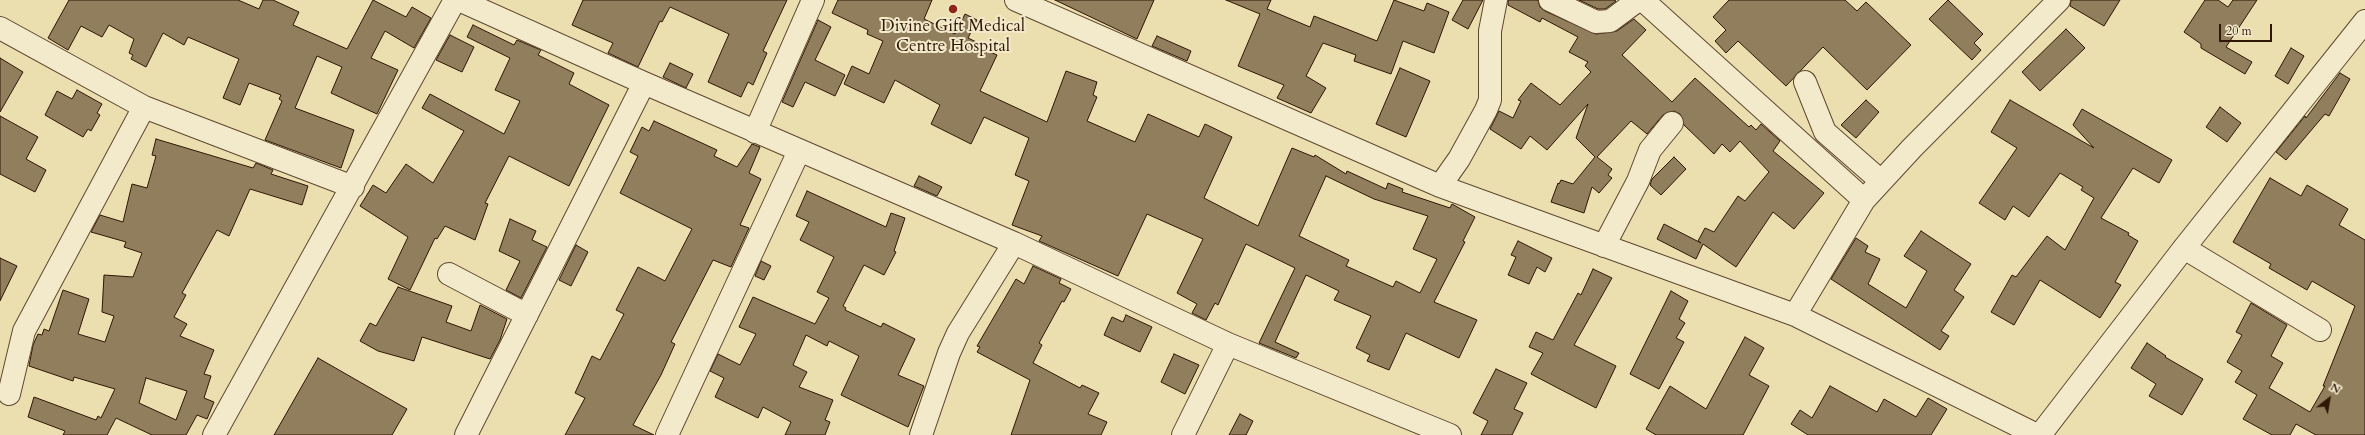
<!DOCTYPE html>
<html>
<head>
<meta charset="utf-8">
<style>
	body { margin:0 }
	#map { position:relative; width:2365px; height:435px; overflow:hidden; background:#ebdeaf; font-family:Cardo,serif }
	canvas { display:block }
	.north { position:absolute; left:2309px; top:379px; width:40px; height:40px; -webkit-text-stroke:3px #f2eacb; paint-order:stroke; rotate:31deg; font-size:11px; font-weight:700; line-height:16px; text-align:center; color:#2f1605 }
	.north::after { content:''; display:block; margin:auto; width:14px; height:18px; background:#2f1605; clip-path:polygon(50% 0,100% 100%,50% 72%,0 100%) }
	.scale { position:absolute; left:2219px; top:24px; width:53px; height:18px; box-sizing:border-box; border:2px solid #2f1605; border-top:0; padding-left:5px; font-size:12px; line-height:14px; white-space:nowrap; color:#2f1605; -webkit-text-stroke:3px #f2eacb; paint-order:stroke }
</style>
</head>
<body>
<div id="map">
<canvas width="2365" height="435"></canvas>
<div class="north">N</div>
<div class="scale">20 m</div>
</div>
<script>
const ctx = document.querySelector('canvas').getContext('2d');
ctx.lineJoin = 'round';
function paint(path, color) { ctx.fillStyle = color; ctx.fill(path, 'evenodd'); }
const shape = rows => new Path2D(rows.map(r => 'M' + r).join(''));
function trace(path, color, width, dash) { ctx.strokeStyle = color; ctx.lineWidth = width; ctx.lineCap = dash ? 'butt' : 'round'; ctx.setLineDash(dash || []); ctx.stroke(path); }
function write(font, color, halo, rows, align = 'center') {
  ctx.font = font + ' Cardo,serif'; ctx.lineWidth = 4; ctx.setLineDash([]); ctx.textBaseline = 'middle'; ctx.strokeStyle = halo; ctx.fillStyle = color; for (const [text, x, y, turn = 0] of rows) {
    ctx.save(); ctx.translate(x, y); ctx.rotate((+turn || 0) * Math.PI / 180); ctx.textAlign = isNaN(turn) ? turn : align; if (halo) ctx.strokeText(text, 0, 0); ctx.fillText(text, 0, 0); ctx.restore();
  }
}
const building = shape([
	[69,0,238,0,259,9,263,0,273,0,299,12,293,25,347,49,373,0,406,17,412,7,431,18,414,48,385,31,371,58,398,70,377,114,331,93,342,67,317,56,295,108,354,130,341,168,265,140,282,101,279,99,281,95,249,83,240,105,223,98,239,59,188,37,184,45,163,33,146,67,131,59,133,55,129,53,134,39,109,25,102,37,81,26,68,50,48,38,69,0],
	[583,0,787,0,763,51,767,53,753,85,748,82,741,97,708,82,729,34,670,7,662,22,660,21,638,67,608,53,613,43,572,25,583,0],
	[838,0,932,0,924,19,955,34,965,14,977,20,968,38,989,48,988,51,997,55,980,91,1047,122,1066,71,1097,82,1093,95,1097,97,1087,121,1135,142,1148,114,1199,137,1205,124,1232,137,1204,198,1258,226,1292,148,1314,157,1315,155,1346,174,1347,171,1386,189,1388,183,1403,189,1402,192,1450,208,1452,204,1475,217,1463,241,1465,242,1434,302,1477,320,1459,358,1406,333,1389,370,1367,361,1370,355,1356,348,1371,316,1334,300,1339,291,1306,275,1275,342,1299,353,1296,358,1259,343,1295,268,1246,244,1218,305,1215,303,1206,320,1192,313,1197,304,1177,293,1203,239,1147,214,1118,276,1039,241,1042,236,1012,225,1029,181,1015,175,1029,138,984,117,971,144,931,124,940,105,895,80,884,103,844,84,852,66,869,74,883,41,867,34,868,30,832,13,838,0],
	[1326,176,1374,199,1428,216,1413,249,1437,259,1420,293,1396,281,1393,287,1346,266,1349,260,1299,236,1326,176],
	[1055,0,1154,0,1137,39,1055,0],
	[1226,0,1271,0,1267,9,1310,27,1314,16,1377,41,1394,0,1424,11,1427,3,1449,12,1434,53,1403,41,1391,74,1354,61,1356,55,1323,43,1306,76,1326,88,1311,113,1277,98,1284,85,1238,66,1260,14,1226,0],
	[1463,0,1483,0,1468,29,1452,20,1463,0],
	[1508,0,1538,0,1540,7,1545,11,1596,34,1617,31,1634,19,1646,30,1622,55,1672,102,1695,78,1749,127,1751,125,1756,130,1761,124,1780,141,1773,151,1824,193,1794,229,1773,212,1736,267,1703,244,1696,259,1657,239,1664,224,1701,243,1698,241,1705,228,1714,232,1738,196,1745,201,1769,172,1740,141,1730,152,1722,144,1714,154,1684,125,1680,114,1674,111,1663,115,1647,134,1631,121,1597,157,1612,169,1608,175,1612,178,1599,193,1592,187,1584,213,1551,202,1558,183,1559,184,1561,180,1573,184,1595,157,1576,138,1588,104,1547,150,1530,136,1521,149,1490,129,1499,111,1513,118,1521,101,1518,100,1531,83,1560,105,1591,72,1585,66,1588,62,1569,52,1578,37,1542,18,1540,22,1508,5,1508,0],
	[1579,0,1614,0,1616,1,1605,9,1598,9,1579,0],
	[1729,0,1845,0,1857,11,1866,2,1911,45,1867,90,1823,47,1786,86,1738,41,1726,53,1715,41,1726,30,1713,17,1729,0],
	[1948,0,1983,34,1974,43,1981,50,1972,60,1929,19,1948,0],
	[2071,0,2120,0,2104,26,2070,6,2071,0],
	[2205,0,2218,0,2228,7,2233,0,2257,0,2226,47,2252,62,2245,74,2201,48,2201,44,2184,32,2205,0],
	[818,20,831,27,815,60,845,75,835,96,805,82,793,107,782,102,818,20],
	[473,25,514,45,517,40,541,50,538,55,574,73,569,84,609,105,569,186,509,156,485,203,488,204,475,240,445,226,437,239,435,238,410,290,388,279,408,237,360,206,373,185,386,193,406,164,433,183,464,131,422,108,430,94,504,134,520,101,495,90,510,58,467,37,473,25],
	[2066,29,2085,48,2040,91,2022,72,2066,29],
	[450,35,474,47,462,72,436,60,450,35],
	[1157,36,1191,51,1187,61,1152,46,1157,36],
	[2291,48,2304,56,2288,84,2275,76,2291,48],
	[0,58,23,72,0,112,0,58],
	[670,63,693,74,686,88,663,77,670,63],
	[1400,68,1430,81,1406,137,1376,124,1400,68],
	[2340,73,2350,79,2329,116,2325,114,2286,160,2276,152,2305,116,2306,118,2340,73],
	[77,90,102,104,97,113,100,115,91,131,88,129,83,137,45,115,57,91,72,99,77,90],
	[1866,100,1879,112,1856,138,1841,125,1866,100],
	[2010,100,2094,148,2073,125,2082,109,2172,160,2159,183,2133,168,2101,218,2129,233,2128,235,2138,241,2115,282,2121,285,2100,318,2040,280,2014,325,1991,312,2012,275,2016,277,2047,236,2065,250,2094,198,2081,190,2083,187,2060,173,2029,217,2013,206,2005,220,1979,203,2017,148,1991,132,2010,100],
	[2220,107,2241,123,2227,142,2206,127,2220,107],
	[0,116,38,137,26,159,46,170,35,192,0,174,0,116],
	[654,121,717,150,714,156,737,167,752,144,760,147,749,173,761,179,740,225,749,228,731,267,713,260,671,342,675,344,661,375,633,425,654,435,565,435,585,398,575,393,592,356,600,360,624,314,616,310,638,267,665,281,692,229,620,193,638,156,630,152,642,127,649,131,654,121],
	[156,139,253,168,256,163,273,170,271,174,308,186,302,205,250,189,229,236,217,230,182,293,186,295,174,317,187,324,180,336,214,350,204,374,211,376,204,398,214,402,207,419,197,415,186,435,152,435,116,418,107,435,63,435,65,431,28,417,34,397,96,420,98,416,101,418,115,389,74,377,73,381,29,366,33,345,38,334,42,335,44,329,49,331,63,290,89,299,78,334,105,342,114,316,102,312,104,275,133,277,142,253,124,247,126,242,91,232,100,215,123,222,132,184,147,188,156,156,152,155,156,139],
	[146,378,187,391,176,420,139,403,146,378],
	[1674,157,1686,169,1661,195,1650,185,1652,179,1674,157],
	[919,176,942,187,937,196,914,186,919,176],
	[2270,178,2301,196,2307,185,2348,209,2339,225,2365,240,2365,435,2316,435,2296,424,2290,435,2272,435,2243,419,2257,395,2235,382,2242,371,2227,362,2242,335,2236,332,2251,303,2287,325,2271,356,2283,363,2269,388,2310,412,2325,386,2323,386,2355,306,2312,281,2307,290,2269,268,2271,264,2233,242,2270,178],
	[807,191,886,227,891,213,905,218,894,251,896,252,884,275,864,265,843,306,846,308,845,310,881,327,883,323,915,339,898,375,924,386,908,427,841,395,859,356,829,341,827,346,806,335,793,365,807,372,799,387,833,400,825,420,830,422,825,435,785,435,791,422,763,407,758,418,715,397,724,378,710,371,718,354,740,365,756,334,739,327,753,297,815,324,829,298,817,292,834,257,800,240,809,222,796,216,807,191],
	[510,219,536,231,532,240,547,247,521,298,506,290,520,261,499,251,510,219],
	[1921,231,1971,264,1954,290,1964,297,1941,331,1949,336,1940,350,1831,279,1856,238,1868,246,1865,252,1880,259,1868,284,1906,308,1927,271,1904,256,1921,231],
	[1518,241,1552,258,1545,272,1537,267,1529,284,1508,275,1516,257,1511,255,1518,241],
	[576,245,588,252,571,286,559,280,576,245],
	[0,258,17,266,0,301,0,258],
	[761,261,771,266,764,280,755,276,761,261],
	[1033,266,1061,279,1059,283,1071,289,1064,302,1062,301,1039,343,1042,345,1033,363,1080,388,1082,385,1099,393,1088,414,1107,422,1101,435,1011,435,1030,380,977,352,980,347,977,346,1016,279,1024,284,1033,266],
	[1593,269,1612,278,1574,345,1616,366,1596,408,1531,374,1543,353,1529,347,1536,332,1553,340,1578,293,1581,295,1593,269],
	[398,287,452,306,446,322,471,331,480,305,507,319,500,340,490,359,422,337,414,361,378,351,360,341,370,323,376,326,398,287],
	[1671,291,1688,301,1679,319,1685,323,1676,338,1684,342,1659,389,1630,374,1671,291],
	[1126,315,1152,327,1140,352,1104,335,1112,317,1123,322,1126,315],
	[1745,337,1764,348,1749,375,1769,386,1743,435,1656,435,1646,429,1670,386,1706,409,1745,337],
	[2147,343,2166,356,2165,357,2203,379,2182,415,2149,396,2156,384,2131,368,2147,343],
	[1174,354,1199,365,1185,394,1161,382,1174,354],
	[318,358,407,409,392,435,274,435,318,358],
	[1496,369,1527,383,1514,409,1523,413,1512,435,1481,435,1488,421,1473,413,1496,369],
	[1830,386,1877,412,1884,399,1916,417,1928,398,1947,409,1931,435,1808,435,1791,424,1800,410,1812,418,1830,386],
	[1240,414,1253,421,1246,435,1229,435,1240,414]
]);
const minor = shape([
	[459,0,644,83,1014,243,1228,344,1450,435],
	[1016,0,1440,186,1795,315,2037,435],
	[1550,0,1596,22,1610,21,1637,1,1645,2,1864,200],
	[0,28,144,107,24,331,9,394],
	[1805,82,1825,132,1881,181],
	[144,107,353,187],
	[755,132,813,0],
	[1440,186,1459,159,1486,110,1490,100,1490,31,1496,0],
	[1604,246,1638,181,1650,150,1672,123],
	[2184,248,2320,330],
	[449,274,527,315],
	[1795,315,1864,200,1912,148,2059,0],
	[214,435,455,0],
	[466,435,644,83],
	[667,435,799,151],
	[921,435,949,353,958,333,1014,243],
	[1183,435,1228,344],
	[2040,435,2184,248,2365,21]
]);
const markers = [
	[953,9,5,"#8f2418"]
];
const poiNames = [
	["Divine Gift Medical",953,27],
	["Centre Hospital",953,47]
];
paint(building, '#917e5d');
trace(building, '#2f1605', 1);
trace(minor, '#5e4830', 24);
trace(minor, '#f2eacb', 22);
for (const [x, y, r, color] of markers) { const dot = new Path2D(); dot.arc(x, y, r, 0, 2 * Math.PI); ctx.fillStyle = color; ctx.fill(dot); trace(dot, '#f2eacb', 1.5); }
write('17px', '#2f1605', '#f2eacb', poiNames);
</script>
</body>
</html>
